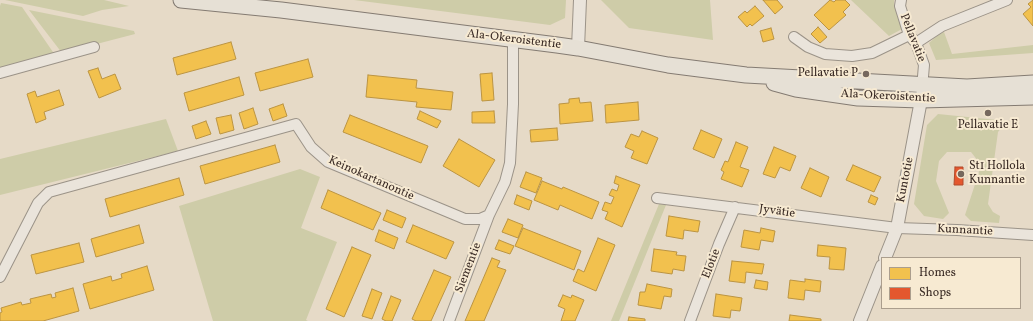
<!DOCTYPE html>
<html>
<head>
<meta charset="utf-8">
<style>
	body { margin:0 }
	#map { position:relative; width:1033px; height:321px; overflow:hidden; background:#e6dac7; font-family:Vollkorn,serif }
	canvas { display:block }
	.legend { position:absolute; left:881px; top:257px; width:140px; height:52px; box-sizing:border-box; background:#f7ead2; border:1px solid #ab9e8d; margin:0; padding:5px 7px; list-style:none; font-size:12px; color:#3a2b25 }
	.legend li { display:flex; align-items:center; gap:8px; height:20px }
	.legend b { width:20px; border:1px solid #ab9e8d }
</style>
</head>
<body>
<div id="map">
<canvas width="1033" height="321"></canvas>
<ul class="legend">
<li><b style="height:11px;background:#f2c14e"></b>Homes</li>
<li><b style="height:11px;background:#e4572e"></b>Shops</li>
</ul>
</div>
<script>
const ctx = document.querySelector('canvas').getContext('2d');
ctx.lineJoin = 'round';
function paint(path, color) { ctx.fillStyle = color; ctx.fill(path, 'evenodd'); }
const shape = rows => new Path2D(rows.map(r => 'M' + r).join(''));
function trace(path, color, width, dash) { ctx.strokeStyle = color; ctx.lineWidth = width; ctx.lineCap = dash ? 'butt' : 'round'; ctx.setLineDash(dash || []); ctx.stroke(path); }
function write(font, color, halo, rows, align = 'center') {
  ctx.font = font + ' Vollkorn,serif'; ctx.lineWidth = 4; ctx.setLineDash([]); ctx.textBaseline = 'middle'; ctx.strokeStyle = halo; ctx.fillStyle = color; for (const [text, x, y, turn = 0] of rows) {
    ctx.save(); ctx.translate(x, y); ctx.rotate((+turn || 0) * Math.PI / 180); ctx.textAlign = isNaN(turn) ? turn : align; if (halo) ctx.strokeText(text, 0, 0); ctx.fillText(text, 0, 0); ctx.restore();
  }
}
const green = shape([
	[5,0,104,0,129,6,102,10,83,16],
	[354,0,566,0,565,18,550,25],
	[601,0,710,0,713,40,629,28],
	[851,0,894,0,894,5,902,29,889,36],
	[1,3,22,7,55,55,0,70,0,6],
	[29,10,134,31,135,34,62,53],
	[944,32,952,54,1033,45,1033,53,936,60,929,43,937,36],
	[938,114,1007,121,998,132,988,204,993,212,1000,216,999,223,971,221,965,215,979,172,978,161,971,152,947,152,939,161,936,181,949,213,943,219,924,216,914,204,927,125],
	[166,119,178,151,0,195,0,159],
	[300,169,320,177,301,228,337,242,306,320,308,321,213,321,179,206],
	[659,204,666,205,619,321,611,321]
]);
const homes = shape([
	[763,0,777,0,783,7,775,14,763,0],
	[830,0,834,2,836,0,845,0,850,5,843,12,846,15,829,30,814,15,830,0],
	[1033,0,1033,26,1023,14,1031,7,1028,4,1033,0],
	[755,6,764,16,752,26,750,24,747,27,738,17,745,11,747,13,755,6],
	[818,27,827,37,820,43,811,34,818,27],
	[771,28,774,39,763,42,760,31,771,28],
	[231,42,236,59,177,75,173,58,231,42],
	[308,59,313,77,260,91,255,73,308,59],
	[98,68,102,79,115,74,121,89,99,98,88,71,98,68],
	[492,73,494,100,482,101,480,74,492,73],
	[368,75,417,80,416,88,453,92,451,110,416,107,417,102,366,97,368,75],
	[239,77,244,95,189,111,184,93,239,77],
	[59,90,64,105,44,112,46,119,36,123,27,94,35,91,37,97,59,90],
	[579,98,580,103,591,102,593,121,560,124,559,104,569,103,569,99,579,98],
	[638,102,639,120,606,123,605,105,638,102],
	[283,104,287,116,273,121,269,109,283,104],
	[253,108,258,124,244,129,239,113,253,108],
	[420,111,441,121,437,128,417,119,420,111],
	[494,111,495,123,472,123,472,112,494,111],
	[231,115,234,130,220,134,216,118,231,115],
	[350,115,428,146,421,163,343,132,350,115],
	[206,121,211,134,196,139,192,126,206,121],
	[557,128,558,140,531,142,530,130,557,128],
	[701,130,722,139,714,158,693,149,701,130],
	[642,131,658,138,647,164,631,158,634,151,625,147,631,134,639,137,642,131],
	[459,139,495,160,479,187,443,166,459,139],
	[736,142,748,147,740,167,749,170,742,187,721,179,724,172,721,170,725,161,728,162,736,142],
	[275,145,280,162,205,184,200,166,275,145],
	[774,147,796,156,790,171,780,167,775,178,763,174,774,147],
	[853,165,881,177,874,192,846,180,853,165],
	[810,168,829,177,821,197,801,188,810,168],
	[526,172,542,178,536,193,520,187,526,172],
	[616,176,640,185,622,227,605,219,608,212,602,210,605,202,611,204,614,197,609,195,612,189,617,191,619,185,614,183,616,176],
	[179,178,184,195,110,217,105,199,179,178],
	[542,181,562,189,563,187,599,202,592,219,560,205,558,210,534,200,542,181],
	[328,190,381,213,373,230,321,208,328,190],
	[517,195,532,201,529,210,514,204,517,195],
	[871,195,878,198,875,205,868,202,871,195],
	[387,210,406,218,402,228,383,220,387,210],
	[669,216,700,221,698,232,684,230,683,239,666,236,669,216],
	[508,219,523,225,518,238,502,232,508,219],
	[139,225,144,243,96,257,91,239,139,225],
	[413,225,454,242,446,259,406,242,413,225],
	[523,228,581,251,574,270,515,246,523,228],
	[761,228,775,231,773,242,761,240,759,250,741,247,744,230,760,233,761,228],
	[379,230,398,238,394,249,375,241,379,230],
	[598,238,615,245,596,291,573,281,578,269,584,272,598,238],
	[499,240,514,246,510,254,495,249,499,240],
	[79,243,84,262,36,274,31,255,79,243],
	[818,245,846,248,844,270,829,269,830,257,817,256,818,245],
	[352,247,371,255,344,317,326,309,352,247],
	[654,249,677,252,676,255,686,256,684,271,673,269,672,274,651,271,654,249],
	[492,258,500,261,497,267,506,270,484,321,465,321,492,258],
	[732,261,764,264,762,274,746,272,745,283,729,281,732,261],
	[147,266,154,290,90,309,83,284,111,276,112,281,122,278,121,274,147,266],
	[434,270,451,277,431,321,416,321,412,319,434,270],
	[805,279,821,281,820,292,805,290,804,300,788,298,790,280,805,282,805,279],
	[756,280,768,282,767,290,754,288,756,280],
	[647,284,672,289,671,297,664,296,661,309,638,305,640,292,645,292,647,284],
	[73,288,79,311,43,321,0,321,0,313,2,312,1,308,21,302,22,305,31,303,30,299,51,294,52,298,56,297,55,293,73,288],
	[372,289,382,293,372,319,362,316,372,289],
	[716,294,742,298,740,311,731,310,730,318,713,316,716,294],
	[563,295,571,298,572,295,584,300,575,321,561,321,565,309,558,306,563,295],
	[391,296,401,300,392,321,386,321,382,319,391,296],
	[790,315,821,319,821,321,789,321,790,315],
	[629,317,645,319,645,321,628,321,629,317]
]);
const shops = shape([
	[955,167,963,167,963,185,954,185,955,167]
]);
const minor = shape([
	[901,0,900,6,909,35,916,43,924,65,921,100],
	[794,37,808,47,825,54,852,56,872,53,909,35],
	[916,43,942,26,1007,0],
	[0,73,94,47],
	[657,198,897,228,957,230,1033,235],
	[0,277,38,203,49,192,296,124,311,147,328,162,465,219,480,219,489,215,505,182,510,163,513,104,513,39],
	[449,321,489,215],
	[690,321,719,244,735,207]
]);
const tertiary = shape([
	[578,48,580,0],
	[885,258,897,228,921,100],
	[860,321,882,266]
]);
const primary = shape([
	[181,0,281,10,557,45,578,48,668,65,746,75,967,87,1033,83],
	[774,83,796,89,858,98,921,100,1033,97]
]);
const markers = [
	[866,74,4,"#76685e"],
	[988,113,4,"#76685e"],
	[961,174,4,"#76685e"]
];
const streetNames = [
	["Pellavatie",912,38,68],
	["Ala-Okeroistentie",514,40,7],
	["Ala-Okeroistentie",888,97,3],
	["Keinokartanontie",371,179,24],
	["Kuntotie",906,180,-79],
	["Jyvätie",777,212,8],
	["Kunnantie",965,231,3],
	["Elotie",712,264,-69],
	["Siementie",469,268,-69]
];
const poiNames = [
	["Pellavatie P",858,74],
	["Pellavatie E",988,126,"center"],
	["St1 Hollola",969,167,"left"],
	["Kunnantie",969,181,"left"]
];
paint(green, '#cecca8');
paint(homes, '#f2c14e');
trace(homes, '#bb9442', 1);
paint(shops, '#e4572e');
trace(shops, '#b14a2b', 1);
trace(minor, '#9b9388', 12);
trace(tertiary, '#9b9388', 14);
trace(primary, '#847b72', 17);
trace(minor, '#eae4db', 10);
trace(tertiary, '#eae4db', 12);
trace(primary, '#e6e0d5', 15);
for (const [x, y, r, color] of markers) { const dot = new Path2D(); dot.arc(x, y, r, 0, 2 * Math.PI); ctx.fillStyle = color; ctx.fill(dot); trace(dot, '#f7ead2', 1.5); }
write('12px', '#3a2b25', '#f7ead2', streetNames);
write('12px', '#3a2b25', '#f7ead2', poiNames, 'right');
</script>
</body>
</html>
